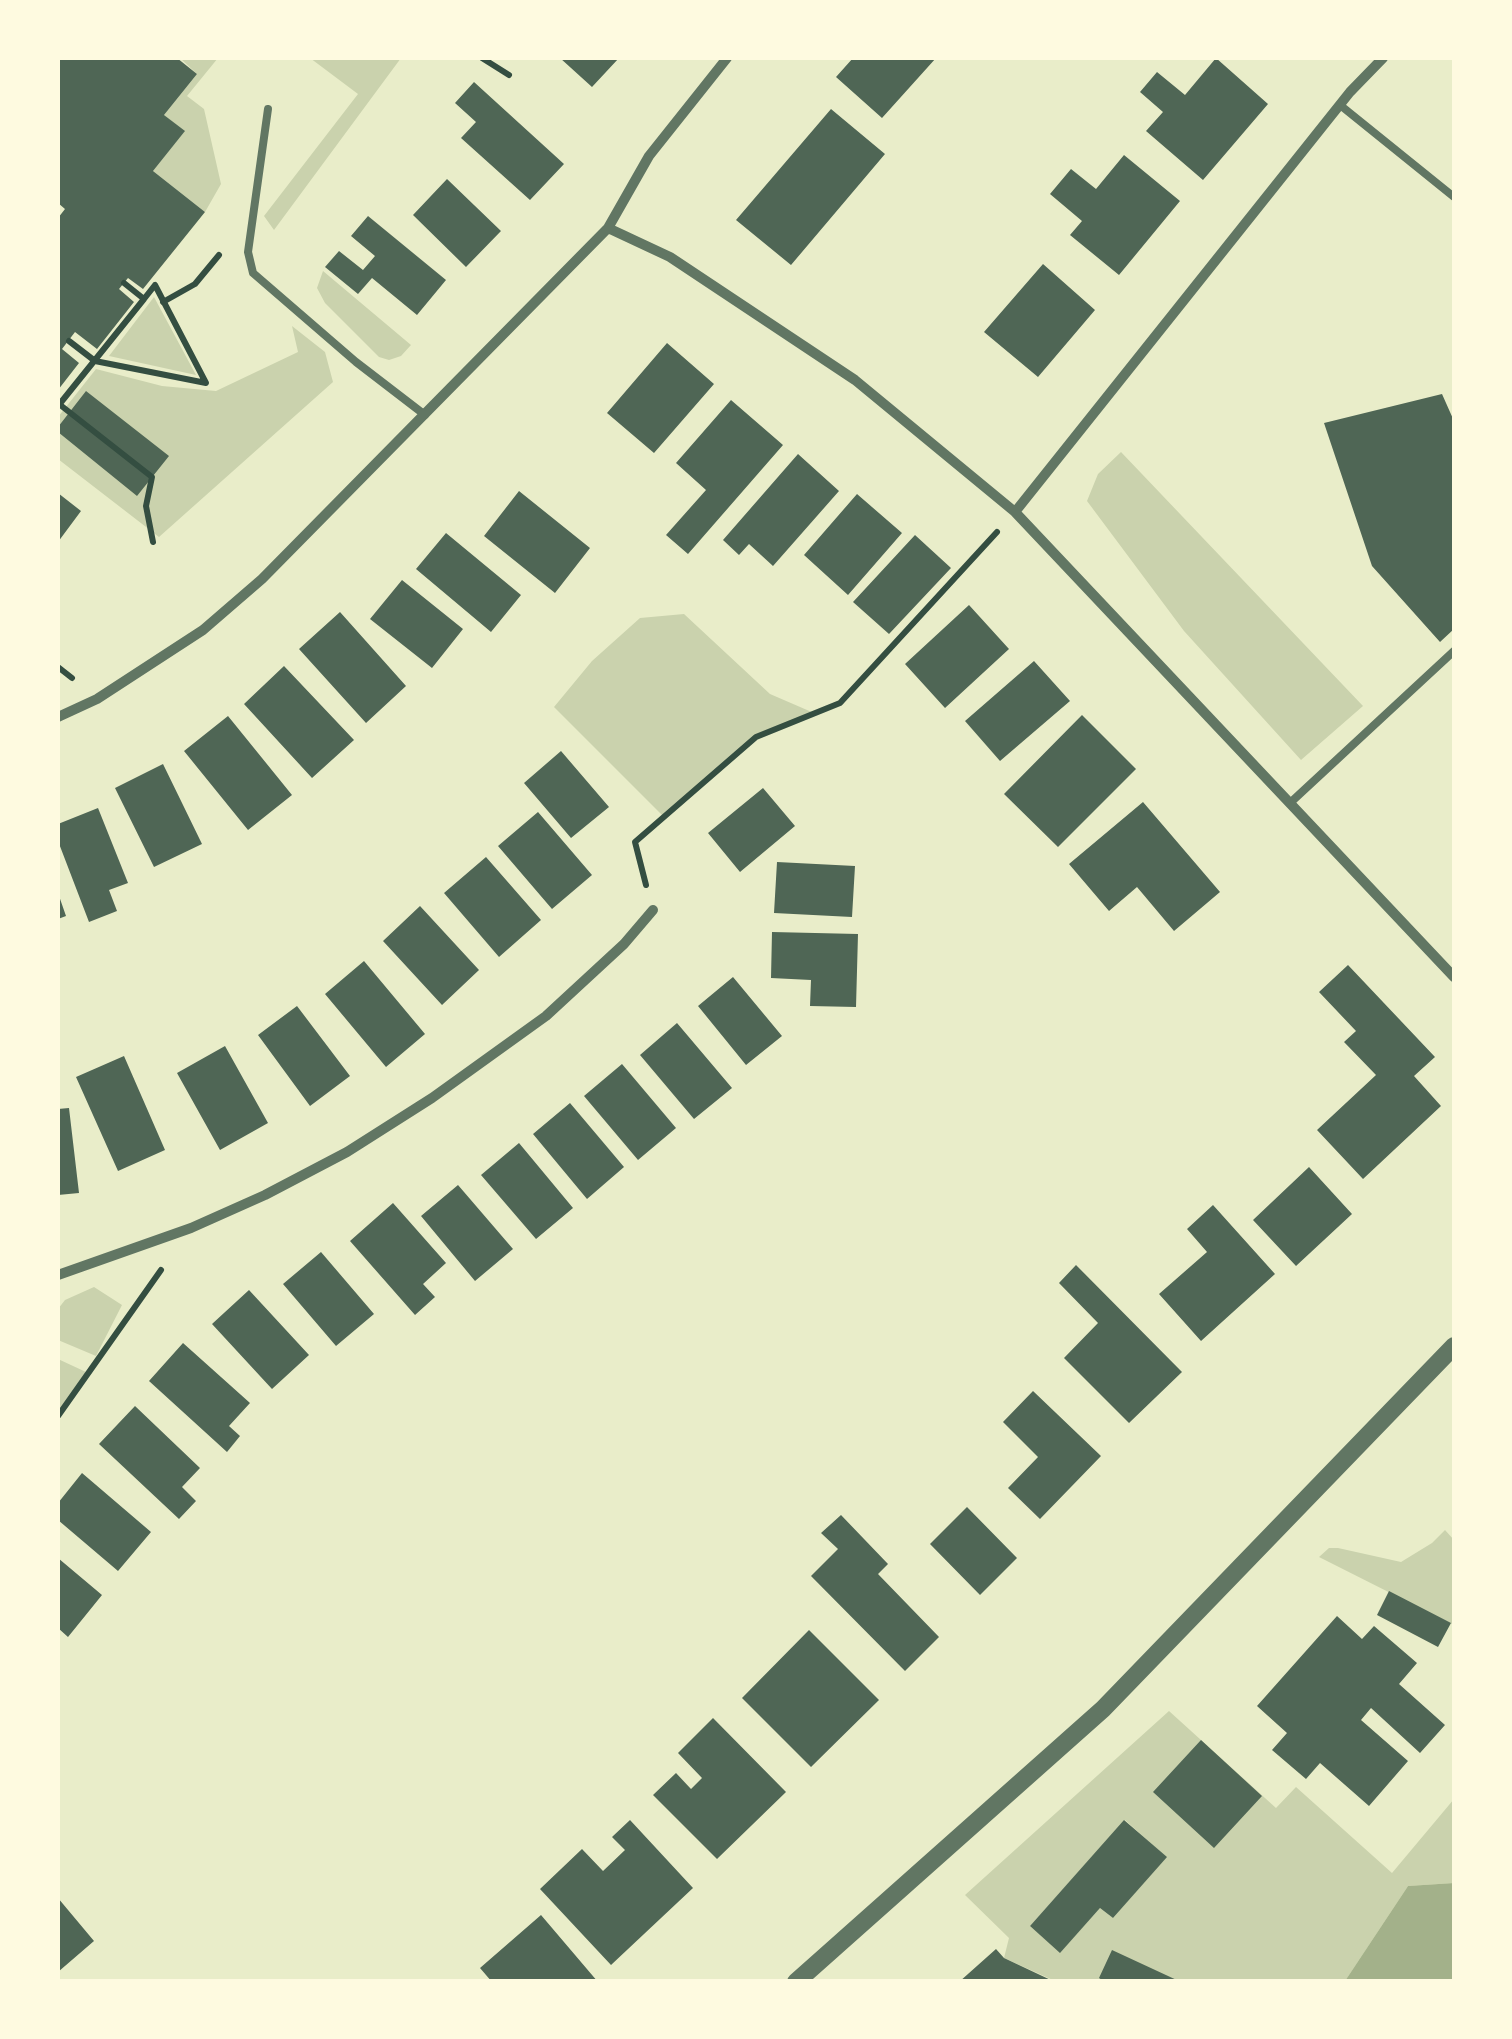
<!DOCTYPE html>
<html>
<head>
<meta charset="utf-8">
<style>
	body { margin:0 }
	#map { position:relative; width:1512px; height:2039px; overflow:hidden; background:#e9edc9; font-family:Figtree,sans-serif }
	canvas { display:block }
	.frame { position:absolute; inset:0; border:60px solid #fefae0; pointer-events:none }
</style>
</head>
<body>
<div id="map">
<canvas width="1512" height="2039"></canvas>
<div class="frame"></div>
</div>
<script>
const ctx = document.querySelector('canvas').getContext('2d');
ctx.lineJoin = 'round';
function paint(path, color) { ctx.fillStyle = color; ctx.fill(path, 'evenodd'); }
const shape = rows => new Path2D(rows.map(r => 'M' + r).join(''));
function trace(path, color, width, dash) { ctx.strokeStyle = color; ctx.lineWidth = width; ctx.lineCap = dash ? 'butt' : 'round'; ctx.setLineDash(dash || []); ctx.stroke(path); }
const green = shape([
	[180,58,218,58,187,96,204,109,221,184,205,212,153,171,184,132,164,115,197,74],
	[310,58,401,58,274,230,264,216,358,94],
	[323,271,411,345,401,356,389,360,379,357,325,303,317,288],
	[154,297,196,375,109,356],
	[292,326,325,352,333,382,159,537,58,459,58,417,96,369,162,386,216,391,298,352],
	[1121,452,1363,706,1301,760,1184,631,1087,501,1098,474],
	[684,614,770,694,814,713,756,737,664,817,554,707,592,661,640,618],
	[94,1287,122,1305,96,1356,58,1340,58,1309,65,1300],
	[58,1359,86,1372,58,1413],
	[1445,1530,1454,1540,1454,1625,1319,1557,1329,1548,1338,1548,1401,1562,1432,1543],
	[1169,1711,1276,1808,1296,1787,1392,1873,1454,1799,1454,1883,1408,1886,1345,1981,1055,1981,1004,1958,1009,1938,965,1895],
	[1125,1820,1166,1857,1113,1918,1100,1908,1060,1952,1030,1926]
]);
const water = shape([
	[1454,1883,1454,1981,1345,1981,1408,1886]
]);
const building = shape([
	[58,58,177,58,197,74,164,115,185,131,153,171,205,212,143,289,128,278,119,289,134,302,97,349,75,332,62,349,79,363,58,390,58,218,65,209,58,203],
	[560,58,619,58,592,87],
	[853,58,936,58,882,118,836,77],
	[1216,58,1268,104,1203,180,1146,131,1163,112,1140,92,1157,72,1185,95],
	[474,82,564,164,530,200,461,138,476,122,455,103],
	[831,109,885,154,791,265,736,220],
	[1124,155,1180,201,1119,275,1070,235,1082,221,1050,194,1071,169,1096,189],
	[447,179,501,231,466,267,413,215],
	[368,216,446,280,417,315,372,278,358,294,325,267,339,251,363,270,375,256,351,236],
	[1043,264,1095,310,1038,377,984,332],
	[667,343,714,384,654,453,607,413],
	[86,391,169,456,137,496,58,432,58,427],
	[1442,394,1454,421,1454,629,1440,642,1372,566,1324,423],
	[731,400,783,445,688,554,666,535,706,490,676,463],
	[798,454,839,491,773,566,749,544,739,555,723,540],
	[519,491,590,548,555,593,484,536],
	[58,493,81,511,58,542],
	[857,494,902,533,848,595,804,555],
	[446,533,521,595,491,632,416,569],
	[915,535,951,568,889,634,853,602],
	[402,580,463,629,432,668,370,619],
	[969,605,1009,649,945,708,905,664],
	[340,612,406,686,366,723,299,649],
	[1034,661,1070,701,1000,761,965,721],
	[284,666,354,740,312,778,244,704],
	[1082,715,1136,769,1058,847,1004,794],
	[228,716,292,795,248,830,184,751],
	[561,751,609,807,571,838,524,783],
	[163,764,202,844,154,867,115,788],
	[763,788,795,826,740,872,708,833],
	[1143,802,1220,892,1174,931,1137,887,1109,911,1069,864],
	[98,808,128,883,109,890,117,911,89,922,58,841,58,824],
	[538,812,592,875,552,909,498,846],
	[486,857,541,920,499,957,444,893],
	[777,862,855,866,852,917,774,913],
	[58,893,66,916,58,919],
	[420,906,479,970,442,1005,383,941],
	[772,932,858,934,856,1007,810,1006,811,980,771,978],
	[364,961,425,1034,386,1067,325,994],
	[1348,965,1435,1057,1414,1076,1441,1106,1363,1179,1317,1130,1376,1075,1344,1042,1356,1031,1319,992],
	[733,977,782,1036,746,1065,698,1006],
	[297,1006,350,1076,310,1106,258,1035],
	[677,1023,732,1088,694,1119,640,1055],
	[225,1046,268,1123,220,1150,177,1073],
	[124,1056,165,1150,118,1171,76,1077],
	[622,1064,676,1128,638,1160,584,1096],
	[570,1103,624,1167,587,1199,533,1134],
	[69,1108,79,1193,58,1195,58,1109],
	[519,1143,573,1208,536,1239,481,1175],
	[1309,1167,1352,1214,1296,1266,1253,1220],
	[458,1185,513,1249,475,1281,421,1216],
	[393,1203,446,1263,423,1284,435,1297,415,1315,350,1241],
	[1213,1205,1275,1274,1201,1341,1159,1294,1207,1252,1187,1229],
	[321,1252,374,1314,336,1346,283,1284],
	[1076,1265,1182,1372,1129,1423,1064,1358,1098,1323,1059,1283],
	[249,1290,309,1355,272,1389,212,1324],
	[183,1343,250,1403,229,1426,240,1436,227,1452,149,1381],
	[1033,1391,1101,1456,1040,1519,1008,1488,1038,1457,1003,1422],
	[135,1406,200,1468,182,1487,196,1501,179,1519,99,1444],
	[82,1473,151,1532,118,1571,58,1520,58,1503],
	[967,1507,1017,1558,980,1595,930,1544],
	[841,1515,888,1564,878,1574,939,1637,905,1671,811,1576,838,1549,821,1533],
	[58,1558,102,1595,68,1637,58,1628],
	[1389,1591,1451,1623,1438,1647,1377,1615],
	[1337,1616,1362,1639,1374,1626,1417,1663,1399,1684,1445,1725,1420,1753,1371,1708,1361,1720,1408,1761,1369,1806,1320,1763,1306,1779,1272,1750,1287,1733,1257,1706],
	[809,1630,879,1700,811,1767,742,1698],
	[713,1718,786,1792,717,1859,653,1795,676,1773,691,1789,702,1778,678,1753],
	[1201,1740,1262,1796,1214,1848,1153,1792],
	[630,1820,693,1888,611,1965,540,1889,582,1849,603,1871,625,1850,612,1837],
	[1124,1820,1167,1857,1113,1918,1100,1908,1060,1953,1030,1926],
	[58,1898,94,1941,58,1972],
	[541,1915,598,1982,492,1982,480,1968],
	[996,1949,1004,1958,1055,1982,959,1982],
	[1112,1950,1181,1982,1105,1982,1099,1978]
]);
const path = shape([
	[482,58,509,75],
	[163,302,195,284,219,255],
	[69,341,95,361,206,383,155,285,144,299,124,283],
	[59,404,152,477,146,506,153,542],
	[58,406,144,299],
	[58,667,72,678],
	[646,885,635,842,756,737,840,703,997,532],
	[58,1416,161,1270]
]);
const service = shape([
	[1340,105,1454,197],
	[268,109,248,252,253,273,356,362,425,415],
	[1290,803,1454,651]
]);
const minor = shape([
	[608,228,670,257,855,380,1015,512,1454,977],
	[1015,512,1350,92,1383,58],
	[58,717,97,699,203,630,262,579,608,228,649,156,727,58],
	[58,1275,191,1228,265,1195,347,1152,432,1098,546,1016,624,944,653,910]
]);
const tertiary = shape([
	[796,1982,1103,1709,1454,1346]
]);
paint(green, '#cad2ad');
paint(water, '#a3b18a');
paint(building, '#4f6655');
trace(path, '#344e41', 6);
trace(service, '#617663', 8);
trace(minor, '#617663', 10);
trace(tertiary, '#617663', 18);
</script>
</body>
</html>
